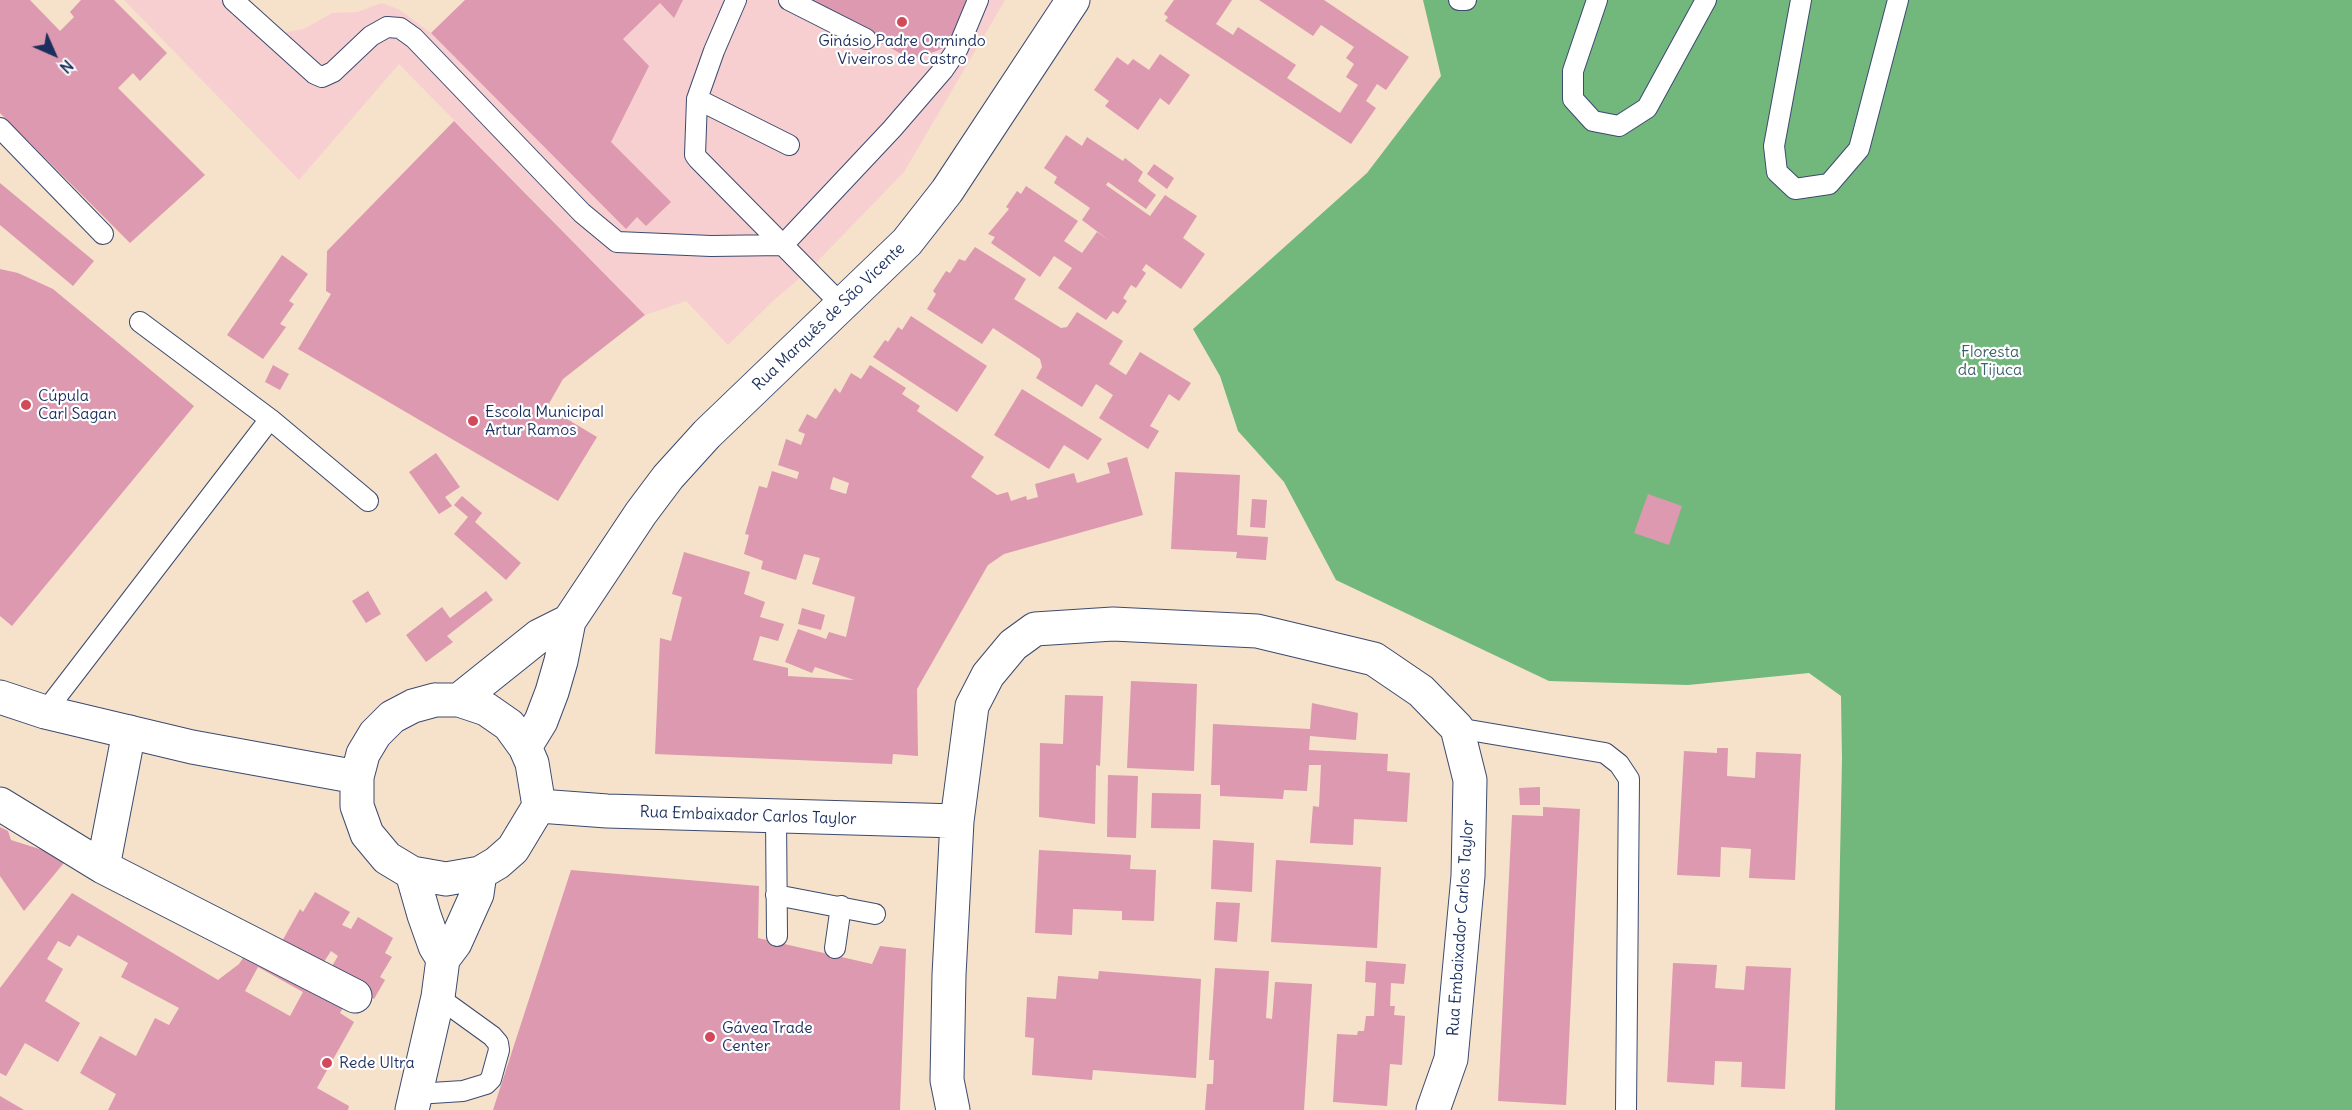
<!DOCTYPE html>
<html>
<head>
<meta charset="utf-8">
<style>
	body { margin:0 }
	#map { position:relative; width:2352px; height:1110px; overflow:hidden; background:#f6e1ca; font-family:Delius,sans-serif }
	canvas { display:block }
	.north { position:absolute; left:24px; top:24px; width:60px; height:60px; -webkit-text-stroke:4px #fff; paint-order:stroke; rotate:135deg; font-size:16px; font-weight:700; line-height:24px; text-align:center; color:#1b2f5e }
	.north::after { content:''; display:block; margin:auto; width:21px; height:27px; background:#1b2f5e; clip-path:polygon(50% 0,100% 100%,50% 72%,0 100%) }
</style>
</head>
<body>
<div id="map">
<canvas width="2352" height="1110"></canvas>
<div class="north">N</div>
</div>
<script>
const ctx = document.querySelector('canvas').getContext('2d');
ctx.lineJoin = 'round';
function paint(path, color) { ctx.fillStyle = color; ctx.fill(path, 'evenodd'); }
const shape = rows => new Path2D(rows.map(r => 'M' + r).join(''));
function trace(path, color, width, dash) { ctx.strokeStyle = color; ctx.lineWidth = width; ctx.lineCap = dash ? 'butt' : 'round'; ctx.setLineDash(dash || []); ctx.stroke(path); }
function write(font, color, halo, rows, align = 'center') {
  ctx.font = font + ' Delius,sans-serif'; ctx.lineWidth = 4.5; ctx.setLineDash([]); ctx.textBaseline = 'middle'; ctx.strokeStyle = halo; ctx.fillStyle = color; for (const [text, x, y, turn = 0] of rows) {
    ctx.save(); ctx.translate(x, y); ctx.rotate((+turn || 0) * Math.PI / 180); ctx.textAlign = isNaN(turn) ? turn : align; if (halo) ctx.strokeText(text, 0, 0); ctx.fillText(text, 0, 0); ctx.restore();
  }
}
const built = shape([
	[124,0,248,0,280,33,304,29,332,13,357,12,382,3,400,10,431,33,465,0,1005,0,904,172,808,271,773,301,728,345,686,301,645,315,399,64,299,180]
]);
const forest = shape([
	[1423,0,2352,0,2352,1110,1835,1110,1842,759,1841,696,1809,673,1688,685,1549,681,1336,580,1284,482,1238,431,1220,376,1193,329,1367,173,1441,76]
]);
const building = shape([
	[0,0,30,0,60,31,74,17,70,12,81,0,114,0,167,53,140,81,133,73,118,88,205,175,130,243,0,113],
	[465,0,683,0,674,18,660,3,623,39,649,66,611,142,671,202,646,226,637,217,626,229,431,33],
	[800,0,970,0,954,44,913,60],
	[1174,0,1232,0,1216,24,1233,35,1238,27,1296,65,1287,78,1340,113,1358,85,1346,77,1354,64,1346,58,1354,47,1321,25,1313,36,1259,0,1324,0,1409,57,1386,90,1377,84,1366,101,1376,108,1351,144,1165,21,1168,17,1164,14],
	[1160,54,1190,75,1169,105,1160,98,1138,130,1105,106,1109,101,1094,90,1117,57,1128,65,1133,59,1149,70],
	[454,121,645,315,563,379,547,407,597,437,558,501,298,349,331,294,326,291,327,251],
	[1066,135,1082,146,1087,137,1123,161,1125,158,1143,172,1138,181,1156,195,1146,209,1108,182,1106,185,1150,216,1165,195,1197,216,1183,238,1205,254,1181,289,1146,264,1142,270,1146,273,1136,288,1131,285,1123,298,1127,301,1118,314,1113,311,1106,320,1058,288,1072,268,1054,256,1040,277,991,243,995,237,988,234,1009,209,1006,207,1017,191,1021,194,1026,186,1078,221,1064,241,1082,253,1097,232,1110,241,1082,220,1090,208,1054,183,1057,177,1044,168],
	[1154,164,1174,178,1167,189,1147,174],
	[0,183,94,261,73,286,0,225],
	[975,247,1026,279,1014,299,1061,328,1067,327,1077,312,1123,341,1109,364,1126,375,1140,352,1191,383,1179,401,1169,394,1150,426,1159,431,1148,449,1099,418,1113,395,1096,384,1082,407,1036,378,1042,367,1040,359,993,328,982,344,927,309,936,294,933,291,946,271,950,273,959,259,965,261],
	[282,255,308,274,289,301,294,304,280,324,286,327,263,359,227,335],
	[0,269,18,273,53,289,194,406,12,626,0,616],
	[911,316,987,366,957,412,873,357,885,340,888,342,898,327,902,330],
	[273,365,289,374,280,390,265,382],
	[870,365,906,388,902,394,920,406,917,411,984,457,971,477,997,495,1008,492,1011,501,1026,496,1027,500,1038,497,1035,484,1074,473,1077,483,1110,473,1107,463,1127,457,1143,515,1004,554,988,565,917,689,918,756,893,754,892,764,655,754,660,638,671,641,682,597,672,594,684,552,750,572,744,594,765,602,760,617,784,624,778,641,760,636,753,660,788,668,788,676,854,680,815,667,812,673,785,662,798,629,826,639,829,632,846,637,855,597,812,584,820,558,804,554,796,580,761,569,763,561,744,554,749,535,745,534,759,486,767,488,772,471,797,479,799,472,778,465,786,439,801,445,805,434,798,431,807,414,816,419,835,388,840,393,851,373,861,379],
	[833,477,849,483,846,494,830,489],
	[1022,389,1102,439,1088,460,1064,445,1049,469,994,435],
	[436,453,460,487,445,497,452,506,439,514,409,472],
	[1175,472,1240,475,1237,535,1268,537,1266,560,1236,558,1237,552,1171,549],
	[1648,494,1682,506,1669,545,1634,533],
	[462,496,482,513,475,522,521,563,506,580,454,534,468,517,454,505],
	[1252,499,1267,500,1265,528,1250,527],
	[368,591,381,614,366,623,352,601],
	[486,591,493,600,447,636,453,642,426,662,406,635,442,607,450,618],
	[802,608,825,615,821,630,798,624],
	[1131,681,1197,684,1194,771,1127,768],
	[1065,695,1103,696,1100,766,1096,765,1095,824,1039,817,1040,743,1063,744],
	[1312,703,1358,713,1356,740,1310,736,1309,750,1388,754,1387,771,1410,773,1407,822,1354,819,1353,845,1310,843,1313,806,1319,807,1321,765,1309,765,1307,791,1284,790,1283,799,1220,796,1220,785,1211,785,1213,724,1310,729],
	[1717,748,1728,748,1727,776,1755,778,1756,752,1801,754,1795,880,1749,878,1751,849,1721,847,1720,877,1677,875,1684,751,1717,753],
	[1108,775,1138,776,1136,838,1107,837],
	[1540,787,1540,805,1520,805,1519,788],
	[1152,793,1201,794,1200,829,1151,828],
	[1543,807,1580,809,1566,1105,1498,1101,1512,815,1543,816],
	[0,827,8,831,11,840,68,858,24,911,0,876],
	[1213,840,1254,843,1252,892,1211,889],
	[1039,850,1131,855,1130,869,1156,870,1154,921,1122,920,1122,911,1073,909,1072,935,1035,933],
	[1276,860,1381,867,1377,948,1271,942],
	[571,870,759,886,758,938,872,964,880,946,906,949,900,1110,493,1110],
	[315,892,350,912,342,925,351,929,358,917,393,938,385,953,392,957,380,977,385,980,374,999,328,973,338,956,331,951,320,968,280,945,300,909,303,912],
	[72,893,218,980,239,964,249,949,345,1004,340,1013,354,1022,317,1088,349,1106,348,1110,108,1110,116,1094,80,1073,100,1036,136,1056,155,1018,169,1025,179,1008,121,977,128,963,78,935,70,947,58,941,47,959,63,969,45,1001,80,1023,58,1062,25,1043,6,1076,0,1073,0,988],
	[258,967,303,992,290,1016,245,991],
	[1216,902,1240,903,1237,942,1214,940],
	[1366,961,1406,964,1404,984,1391,983,1390,1006,1395,1006,1394,1015,1405,1016,1402,1065,1390,1064,1387,1106,1333,1102,1337,1034,1357,1035,1358,1031,1364,1031,1366,1016,1374,1016,1376,983,1365,982],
	[1673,963,1717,965,1715,988,1744,990,1746,966,1791,968,1785,1089,1741,1087,1742,1062,1715,1061,1714,1085,1667,1082],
	[1215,968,1269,971,1266,1018,1272,1019,1275,982,1312,984,1304,1110,1205,1110,1207,1084,1213,1084,1214,1060,1209,1060],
	[1099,971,1201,979,1196,1078,1093,1070,1092,1080,1032,1075,1034,1038,1025,1037,1027,997,1056,999,1058,976,1098,979],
	[0,1096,24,1110,0,1110]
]);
const service = shape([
	[233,0,315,74,322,77,333,72,371,36,387,27,400,28,414,38,582,213,617,242,711,246,783,245,892,129,943,70,958,48,978,0],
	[736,0,714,51,697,99,695,155,698,159,842,305],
	[789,0,866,39],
	[1459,0,1466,0],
	[1597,0,1573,71,1573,99,1593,121,1619,126,1647,108,1706,0],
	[1801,0,1774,146,1777,172,1795,189,1829,184,1859,149,1898,0],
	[697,99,789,145],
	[0,128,103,234],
	[270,419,368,501],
	[45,712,270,419,140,322],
	[1457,728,1605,753,1619,764,1629,779,1626,1110],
	[776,817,777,936],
	[776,895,875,914],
	[835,948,841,906],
	[416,1094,463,1091,486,1084,491,1079,499,1050,498,1043,492,1036,438,997]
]);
const minor = shape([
	[129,732,103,867,355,996],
	[0,804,103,867],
	[539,806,607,811,957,821],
	[953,1110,947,1080,949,975,957,821,972,706,988,675,1013,645,1035,629,1113,624,1257,631,1374,659,1421,691,1457,728,1470,780,1468,876,1451,1059,1433,1110]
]);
const tertiary = shape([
	[0,697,45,712,192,747,357,777],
	[435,700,459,700,486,709,509,725,525,747,532,763,539,806,513,849,497,863,480,873,446,879,412,873,387,858,367,834,357,806,357,777,363,754,375,734,392,717,413,706,435,700],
	[459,700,539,636,569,621],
	[525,747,541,721,552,692,561,661,569,621,641,513,668,477,707,434,907,242,947,191,1073,0],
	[412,873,424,915,435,946,443,959],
	[412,1110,438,997,443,959,455,943,477,894,480,873]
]);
const markers = [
	[902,22,6,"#d1495b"],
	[26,405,6,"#d1495b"],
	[473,421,6,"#d1495b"],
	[710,1037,6,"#d1495b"],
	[327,1063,6,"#d1495b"]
];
const poiNames = [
	["Ginásio Padre Ormindo",902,41,"center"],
	["Viveiros de Castro",902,59,"center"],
	["Cúpula",38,396],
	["Carl Sagan",38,414],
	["Escola Municipal",485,412],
	["Artur Ramos",485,430],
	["Gávea Trade",722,1028],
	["Center",722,1046],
	["Rede Ultra",339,1063]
];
const streetNames = [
	["Rua Marquês de São Vicente",829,317,-44],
	["Rua Embaixador Carlos Taylor",748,816,2],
	["Rua Embaixador Carlos Taylor",1461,928,-86]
];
const parkNames = [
	["Floresta",1990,352],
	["da Tijuca",1990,370]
];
paint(built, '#f7cfd1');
paint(forest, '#72b77c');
paint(building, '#dc99af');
trace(service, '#3c4a6e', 22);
trace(minor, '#3c4a6e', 35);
trace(tertiary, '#3c4a6e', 35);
trace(service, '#fff', 20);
trace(minor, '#fff', 33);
trace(tertiary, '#fff', 33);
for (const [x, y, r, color] of markers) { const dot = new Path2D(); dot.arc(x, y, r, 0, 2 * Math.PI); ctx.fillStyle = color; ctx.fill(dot); trace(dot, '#fff', 2); }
write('16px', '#1b2f5e', '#fff', poiNames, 'left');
write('16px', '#1b2f5e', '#fff', streetNames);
write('16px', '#3d616e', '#fff', parkNames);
</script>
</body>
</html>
